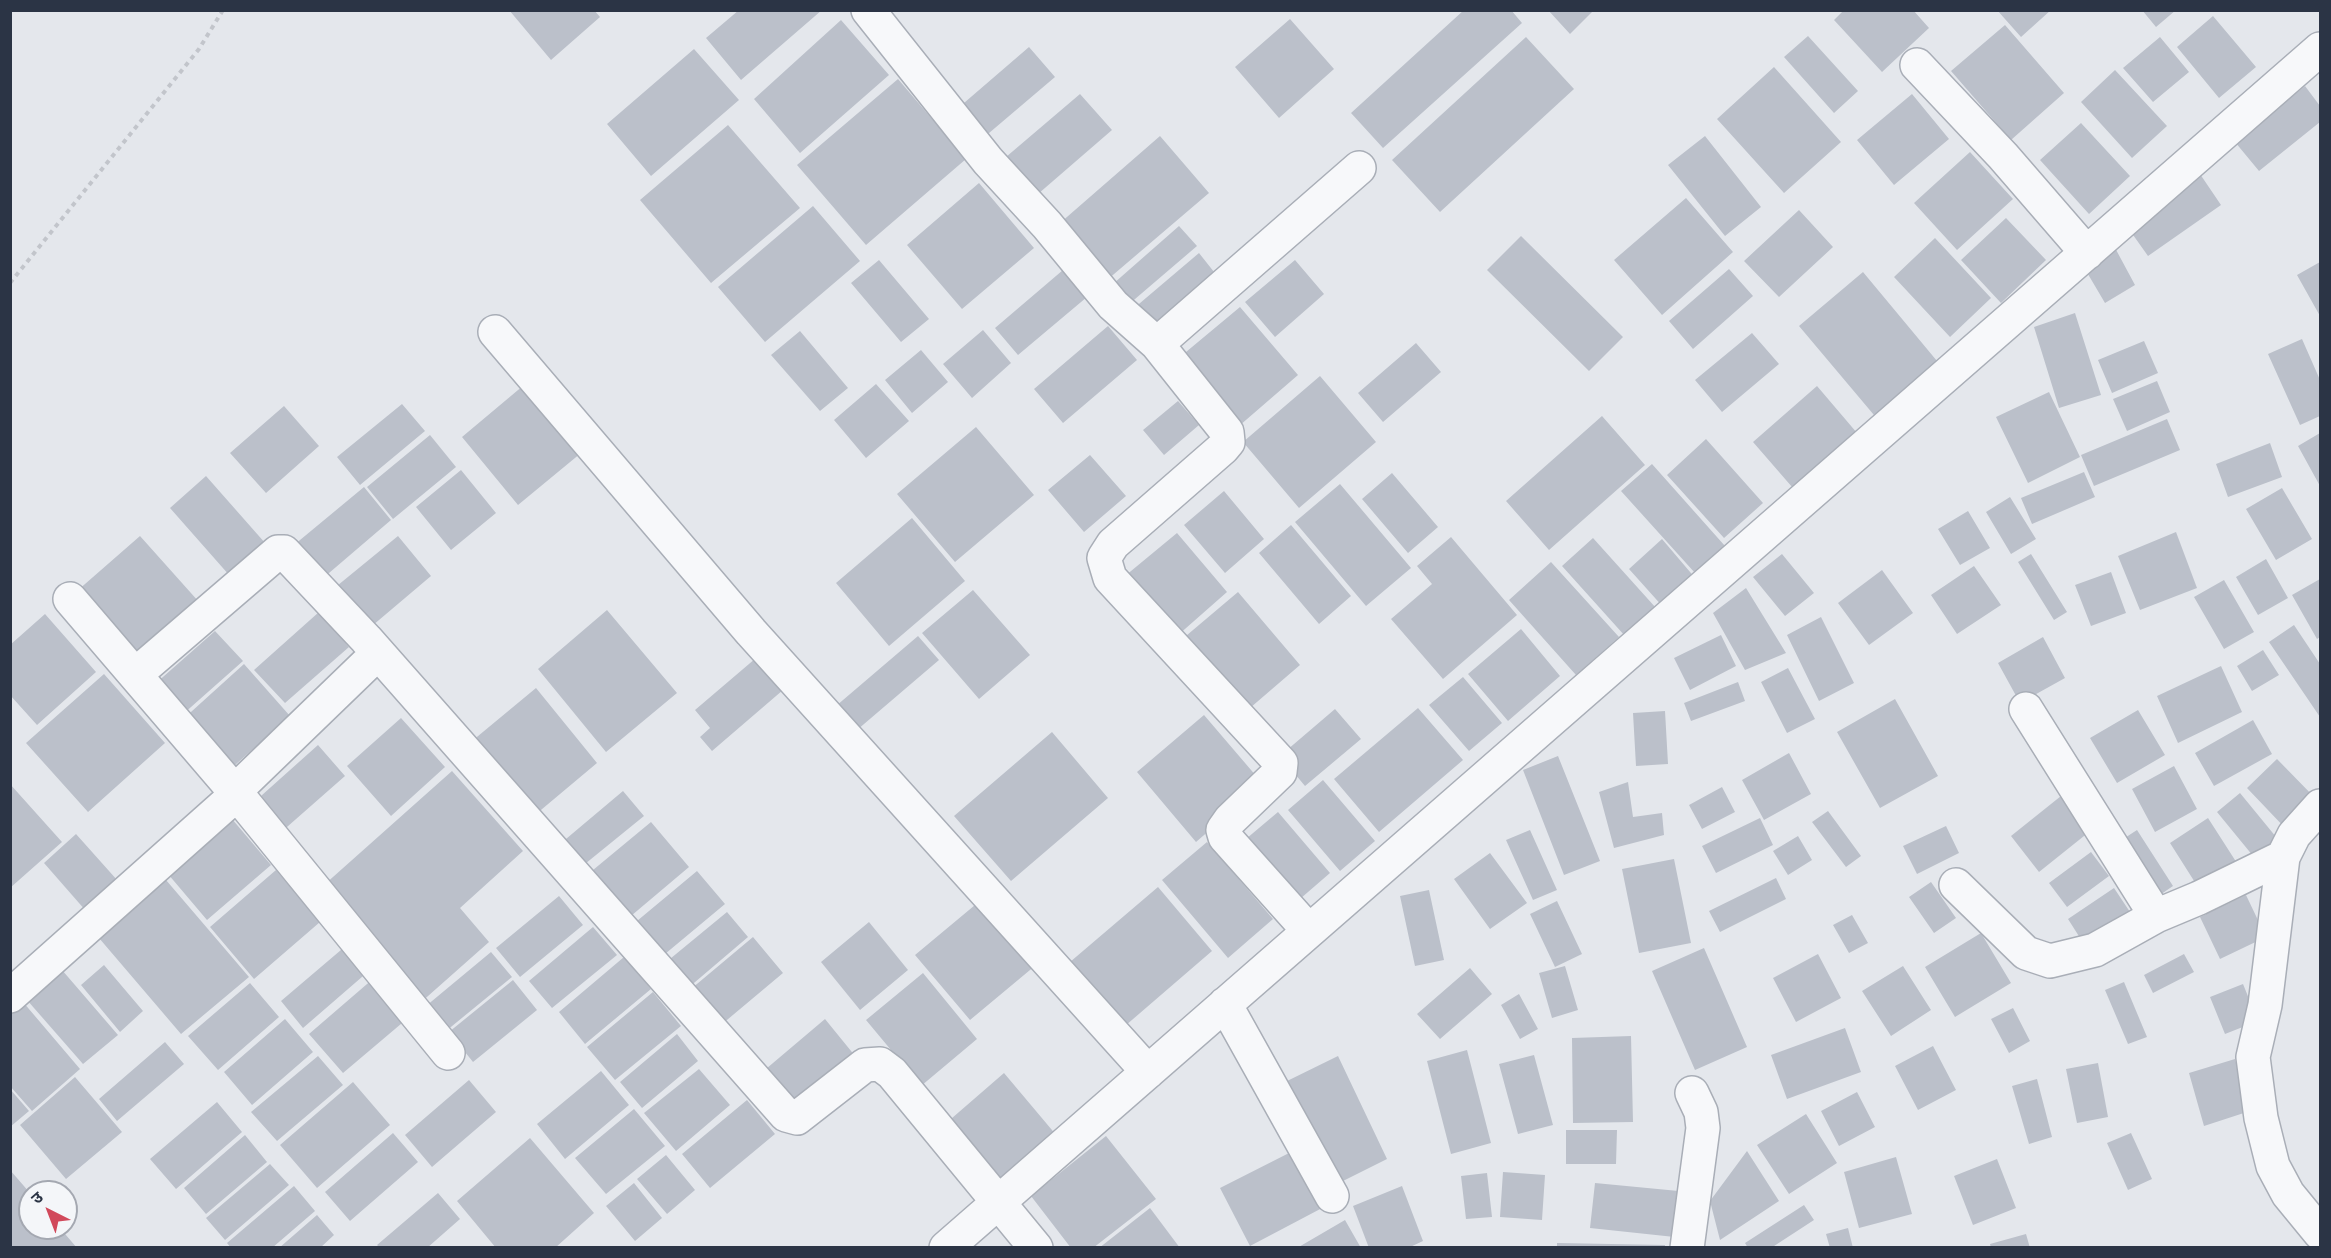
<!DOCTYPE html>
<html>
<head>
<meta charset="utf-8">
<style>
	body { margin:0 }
	#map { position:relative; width:2331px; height:1258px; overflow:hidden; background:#e4e7ec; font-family:Arial,"Noto Sans Devanagari",sans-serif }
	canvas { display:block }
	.frame { position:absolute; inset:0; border:12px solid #2b3445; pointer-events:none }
	.north { position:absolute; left:18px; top:1180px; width:60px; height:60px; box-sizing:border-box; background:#f4f6f9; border:2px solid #a4a8b1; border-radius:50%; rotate:318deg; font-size:16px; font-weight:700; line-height:24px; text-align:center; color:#2b3445 }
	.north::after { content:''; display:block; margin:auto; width:21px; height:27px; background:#d1495b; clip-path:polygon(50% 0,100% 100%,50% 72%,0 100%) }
</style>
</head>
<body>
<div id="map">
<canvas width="2331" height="1258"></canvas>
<div class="frame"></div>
<div class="north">उ</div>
</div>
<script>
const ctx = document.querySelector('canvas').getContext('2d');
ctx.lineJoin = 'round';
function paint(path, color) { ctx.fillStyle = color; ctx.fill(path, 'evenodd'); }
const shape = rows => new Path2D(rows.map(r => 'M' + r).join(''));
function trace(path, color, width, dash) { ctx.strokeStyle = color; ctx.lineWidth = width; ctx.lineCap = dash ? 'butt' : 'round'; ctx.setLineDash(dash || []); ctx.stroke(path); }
const building = shape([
	[509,10,594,10,600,17,551,60],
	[739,10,822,10,741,80,706,38],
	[1464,10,1511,10,1522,23,1383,148,1351,113],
	[1548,10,1594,10,1570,34],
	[1844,10,1913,10,1929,28,1882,72,1834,20],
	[1997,10,2051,10,2021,37],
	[2142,10,2176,10,2156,27],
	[2213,16,2256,67,2219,98,2177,47],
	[1290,19,1334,69,1279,118,1235,67],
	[841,20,889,75,800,153,754,99],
	[2005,25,2064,93,2011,140,1951,71],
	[1808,36,1858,91,1834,113,1784,57],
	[1526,37,1574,89,1440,212,1392,160],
	[2160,37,2189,72,2153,102,2123,68],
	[1029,47,1055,77,982,139,957,109],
	[694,49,739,100,651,176,607,124],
	[1774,67,1841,142,1784,193,1717,119],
	[2115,70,2167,126,2132,158,2081,102],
	[898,79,966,159,866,245,797,165],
	[2305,86,2320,106,2320,122,2259,171,2235,142],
	[1080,94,1112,130,1038,194,1006,157],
	[1912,94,1949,139,1894,185,1857,140],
	[2081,123,2130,176,2089,214,2040,160],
	[728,125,800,208,711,283,640,200],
	[1160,136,1209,193,1100,286,1052,230],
	[1705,136,1761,207,1725,236,1668,165],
	[1970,152,2013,199,1957,250,1914,203],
	[2200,174,2221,205,2148,256,2126,225],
	[979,183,1034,248,962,309,907,245],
	[1686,198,1733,252,1662,315,1614,260],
	[813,206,860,261,765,342,718,287],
	[1799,210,1833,247,1779,297,1744,261],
	[2006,218,2046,260,2001,303,1961,260],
	[1179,226,1197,246,1121,311,1105,291],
	[1521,236,1623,337,1589,371,1487,270],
	[1935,238,1991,298,1950,337,1894,277],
	[2114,246,2135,285,2105,303,2082,264],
	[1199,253,1218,277,1153,332,1133,309],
	[879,260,929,319,901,342,851,283],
	[1295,260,1324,294,1275,337,1245,302],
	[2320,262,2320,316,2297,275],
	[1729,269,1753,296,1693,349,1669,321],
	[1063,270,1087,297,1018,355,995,328],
	[1863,272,1942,367,1879,421,1799,326],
	[1240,307,1298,375,1239,426,1180,357],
	[2075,313,2101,395,2059,408,2034,327],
	[1108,326,1137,360,1063,423,1034,389],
	[983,330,1011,363,972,398,943,364],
	[800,331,848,388,820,411,771,355],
	[1752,333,1779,364,1722,412,1695,380],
	[2302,339,2320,380,2320,416,2300,425,2268,354],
	[2144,341,2158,373,2112,393,2098,360],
	[1416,343,1441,372,1383,422,1358,393],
	[921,350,948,382,912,413,885,380],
	[1320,376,1376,442,1299,508,1243,442],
	[2157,381,2170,412,2127,431,2113,399],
	[876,384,909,421,866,458,834,420],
	[524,385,581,453,518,505,462,437],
	[1817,386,1863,440,1799,495,1753,442],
	[2049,392,2080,457,2028,483,1996,417],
	[1178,401,1199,425,1164,455,1143,430],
	[402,404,425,431,360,485,337,457],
	[284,406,319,446,266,493,230,453],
	[1602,416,1645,465,1549,550,1506,501],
	[2167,419,2180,450,2094,486,2081,455],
	[976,427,1034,495,955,562,897,494],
	[2320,433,2320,486,2298,446],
	[430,435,456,467,393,519,367,487],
	[1706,439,1763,503,1724,538,1667,475],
	[2270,443,2282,477,2228,497,2216,464],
	[1090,455,1126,496,1084,532,1048,490],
	[1652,464,1725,546,1695,573,1621,491],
	[461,470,496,513,451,550,416,507],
	[2084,472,2095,497,2032,524,2021,498],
	[1392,473,1438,527,1408,553,1362,499],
	[206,476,273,552,237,584,170,508],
	[1340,484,1411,568,1366,606,1295,522],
	[364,487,391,520,322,579,294,545],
	[2282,488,2312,539,2276,560,2246,509],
	[1224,491,1264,539,1225,573,1184,525],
	[2010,497,2036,539,2011,554,1986,512],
	[1968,511,1990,548,1960,565,1938,529],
	[912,518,965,581,889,646,836,583],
	[1291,525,1351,596,1319,624,1259,553],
	[2176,532,2197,588,2140,610,2118,556],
	[1177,533,1227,592,1177,636,1125,576],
	[140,536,199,602,136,658,77,591],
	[398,536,431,576,366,631,332,590],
	[1451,537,1517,615,1443,679,1391,619,1432,584,1417,566],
	[1593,538,1656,608,1625,636,1562,566],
	[1662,539,1696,579,1664,608,1629,569],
	[1782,554,1814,593,1785,616,1753,577],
	[2031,554,2067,612,2054,620,2018,562],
	[2266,559,2288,598,2258,615,2236,577],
	[1551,562,1619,637,1576,675,1509,600],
	[1974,566,2001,605,1957,634,1931,595],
	[1882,570,1913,613,1869,645,1838,603],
	[2111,572,2126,613,2091,626,2075,585],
	[2320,579,2320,637,2317,639,2292,595],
	[2224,580,2254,632,2224,649,2194,597],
	[1746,588,1786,653,1745,670,1713,613],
	[973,590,1030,655,979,699,922,633],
	[1238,592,1300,665,1243,714,1180,641],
	[607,610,677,693,606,752,538,669],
	[319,612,349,647,285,703,254,670],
	[45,614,96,672,37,725,10,695,10,645],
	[1821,617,1854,683,1819,701,1787,635],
	[2294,625,2320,664,2320,717,2269,642],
	[1521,629,1560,676,1508,721,1468,674],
	[215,631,243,661,182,715,155,684],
	[1721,635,1736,666,1690,690,1674,658],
	[918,636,939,660,857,730,836,706],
	[2043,637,2065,678,2020,703,1998,663],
	[2263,650,2279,675,2252,691,2237,666],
	[756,658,783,690,712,751,700,737,710,728,695,710],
	[244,664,290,716,226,773,181,721],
	[2221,666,2242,712,2178,743,2157,696],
	[1788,668,1815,719,1787,733,1761,682],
	[104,674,165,743,88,812,26,743],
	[1463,677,1502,723,1469,751,1429,705],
	[1738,682,1745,701,1691,721,1684,703],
	[536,688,597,763,529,820,466,746],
	[1895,699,1938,776,1880,808,1837,732],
	[1418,708,1463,760,1379,832,1334,779],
	[1335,709,1361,739,1305,786,1280,756],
	[2138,710,2165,755,2117,783,2090,738],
	[1665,711,1668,764,1636,766,1633,713],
	[1204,715,1263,784,1196,842,1137,772],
	[401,718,445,767,391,816,347,766],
	[2253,720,2272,754,2214,786,2195,753],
	[1052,732,1108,798,1011,881,954,816],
	[318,745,345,776,279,834,252,804],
	[1789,753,1811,794,1764,820,1742,780],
	[1558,756,1600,861,1564,875,1523,770],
	[2277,759,2318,801,2287,830,2247,788],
	[2174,766,2197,809,2155,832,2132,789],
	[452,771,523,851,460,908,489,942,419,1004,324,885],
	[1323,780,1375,841,1340,871,1288,810],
	[1628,782,1633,817,1662,813,1664,835,1614,848,1599,792],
	[10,784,62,842,10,888],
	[1722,787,1735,812,1702,829,1689,805],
	[623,791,644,816,580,868,560,844],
	[2066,792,2094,828,2039,872,2011,836],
	[2240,793,2281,843,2258,862,2217,812],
	[1828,811,1861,856,1846,867,1812,822],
	[1278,812,1330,873,1293,905,1240,844],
	[1760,818,1773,845,1716,873,1702,846],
	[2208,818,2242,871,2203,895,2170,843],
	[232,819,271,865,207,920,168,874],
	[651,822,689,867,625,921,587,875],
	[1946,826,1959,853,1917,874,1903,846],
	[1530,830,1557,890,1533,900,1506,840],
	[2137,830,2173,886,2151,901,2114,845],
	[76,834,126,890,93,919,44,863],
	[1798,836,1812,860,1788,875,1773,851],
	[1207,842,1273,919,1228,958,1162,880],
	[2091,852,2109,876,2067,907,2049,883],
	[1490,853,1527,903,1490,929,1454,879],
	[1674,859,1691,943,1639,953,1622,869],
	[276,870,320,922,254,979,210,927],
	[697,871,725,904,653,964,625,931],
	[1776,878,1786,899,1720,932,1709,911],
	[166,880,249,977,181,1034,99,938],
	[1931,882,1956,918,1934,933,1909,897],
	[1158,887,1212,951,1118,1032,1063,968],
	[2114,888,2136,921,2089,952,2068,919],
	[1429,890,1444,960,1415,966,1400,896],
	[2246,895,2266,937,2220,959,2200,917],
	[559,896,583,925,520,977,496,948],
	[981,900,1036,965,970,1020,915,955],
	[1557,901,1582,954,1555,967,1530,914],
	[727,912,748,937,681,994,659,968],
	[1852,915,1868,943,1849,953,1833,925],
	[869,922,908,970,860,1010,821,962],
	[593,927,617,955,552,1008,529,981],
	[1981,933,2011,983,1955,1017,1925,967],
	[753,937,783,973,715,1030,685,994],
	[348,944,370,970,303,1028,281,1001],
	[1704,948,1747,1047,1695,1070,1652,971],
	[491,952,512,977,446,1031,426,1006],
	[1818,954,1841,998,1796,1022,1773,978],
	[2184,954,2194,972,2153,993,2144,975],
	[624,957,651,989,585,1044,559,1012],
	[104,965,143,1011,120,1032,81,985],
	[1565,966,1578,1010,1552,1018,1539,973],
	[1903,966,1931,1010,1891,1036,1862,991],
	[1470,968,1492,994,1440,1039,1417,1014],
	[62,970,118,1035,83,1064,27,1000],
	[923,973,977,1039,921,1086,866,1020],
	[374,978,408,1018,343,1073,309,1034],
	[513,980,537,1010,473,1062,449,1032],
	[2124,982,2147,1037,2128,1044,2105,990],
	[250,983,279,1017,218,1070,188,1036],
	[2243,984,2258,1021,2225,1034,2210,997],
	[653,992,681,1026,615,1080,587,1047],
	[1519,994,1538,1029,1520,1039,1501,1005],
	[23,1002,80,1069,32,1111,10,1086,10,1013],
	[2013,1008,2030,1041,2009,1053,1991,1019],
	[285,1019,313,1052,252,1105,224,1072],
	[825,1019,860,1062,795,1116,760,1074],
	[1845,1028,1861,1072,1787,1099,1771,1055],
	[677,1034,698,1061,642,1108,620,1082],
	[1631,1036,1633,1122,1573,1123,1572,1038],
	[165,1042,184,1064,117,1121,99,1099],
	[1933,1046,1956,1090,1918,1110,1895,1066],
	[1467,1050,1491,1143,1451,1154,1427,1061],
	[1534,1055,1553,1125,1518,1134,1499,1064],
	[318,1056,343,1085,277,1141,251,1112],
	[1338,1056,1387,1159,1333,1186,1283,1083],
	[2235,1059,2250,1111,2204,1126,2189,1073],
	[2098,1063,2108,1117,2077,1123,2066,1069],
	[699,1069,730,1105,676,1151,644,1113],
	[601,1071,629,1105,565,1159,537,1124],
	[1004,1073,1057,1136,997,1187,944,1125],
	[75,1077,122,1132,66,1179,20,1125],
	[2037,1079,2052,1137,2029,1144,2012,1086],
	[469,1080,496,1112,432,1167,405,1135],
	[353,1082,390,1125,317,1188,280,1145],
	[10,1089,29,1111,10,1127],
	[1857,1092,1875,1127,1839,1146,1821,1111],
	[747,1100,775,1134,710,1188,682,1154],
	[217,1102,242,1132,176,1189,150,1159],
	[634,1109,665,1146,606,1194,575,1158],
	[1806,1114,1837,1163,1789,1194,1757,1145],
	[1566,1130,1617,1130,1616,1164,1566,1164],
	[393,1133,418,1162,350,1221,325,1192],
	[2131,1133,2152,1179,2128,1190,2107,1143],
	[245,1135,267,1162,206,1214,184,1188],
	[1106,1136,1156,1199,1093,1248,1071,1248,1031,1196],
	[530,1138,594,1213,555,1248,496,1248,457,1201],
	[1295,1150,1324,1207,1250,1246,1220,1188],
	[1747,1151,1779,1201,1720,1240,1710,1201],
	[666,1155,695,1190,667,1214,637,1179],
	[1896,1157,1912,1214,1859,1228,1844,1172],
	[1997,1159,2016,1208,1973,1225,1954,1176],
	[270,1164,289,1185,225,1240,206,1218],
	[10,1170,30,1193,30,1228,60,1228,77,1248,10,1248],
	[1503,1172,1545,1175,1542,1220,1500,1217],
	[1487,1173,1492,1217,1466,1219,1461,1176],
	[634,1183,662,1218,635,1241,606,1206],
	[1595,1183,1689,1192,1684,1238,1590,1228],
	[294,1186,315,1211,272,1248,231,1248,227,1243],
	[1402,1186,1423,1241,1408,1248,1369,1248,1353,1206],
	[438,1193,460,1219,427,1248,380,1248,377,1245],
	[1804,1205,1814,1220,1771,1248,1748,1248,1745,1243],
	[1150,1208,1180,1248,1099,1248],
	[317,1215,334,1235,320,1248,279,1248],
	[1345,1220,1361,1248,1297,1248],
	[1848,1228,1853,1248,1830,1248,1826,1234],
	[2026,1234,2030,1248,1991,1248,1990,1244],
	[1557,1243,1665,1245,1665,1248,1557,1248]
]);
const path = shape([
	[10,283,199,49,223,10]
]);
const street = shape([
	[868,10,988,161,1047,225,1113,305,1157,344,1227,432,1228,442,1223,448,1113,544,1104,558,1110,578,1281,763,1280,772,1230,820,1223,830,1225,837,1309,931],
	[1917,65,2003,156,2087,253],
	[495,332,751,632,1148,1072],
	[1157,344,1359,168],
	[70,599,237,794,448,1053],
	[136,674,278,552,284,552,366,639,786,1115,797,1118,865,1065,880,1064,892,1073,1036,1248],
	[2026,709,2156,916],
	[234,792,378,653],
	[2320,806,2294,835,2283,857,2265,1005,2253,1057,2261,1118,2273,1166,2288,1194,2320,1233],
	[1956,885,2026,953,2050,961,2095,950,2156,916,2199,898,2283,857],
	[10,996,237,794],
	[1225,1004,1332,1196],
	[946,1248,2320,49],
	[1687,1248,1703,1128,1701,1112,1692,1093]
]);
paint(building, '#bbc0ca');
trace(street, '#a9aeb7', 36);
trace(path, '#c2c5cb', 4, [4.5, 4.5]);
trace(street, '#f7f8fa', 33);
</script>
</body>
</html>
